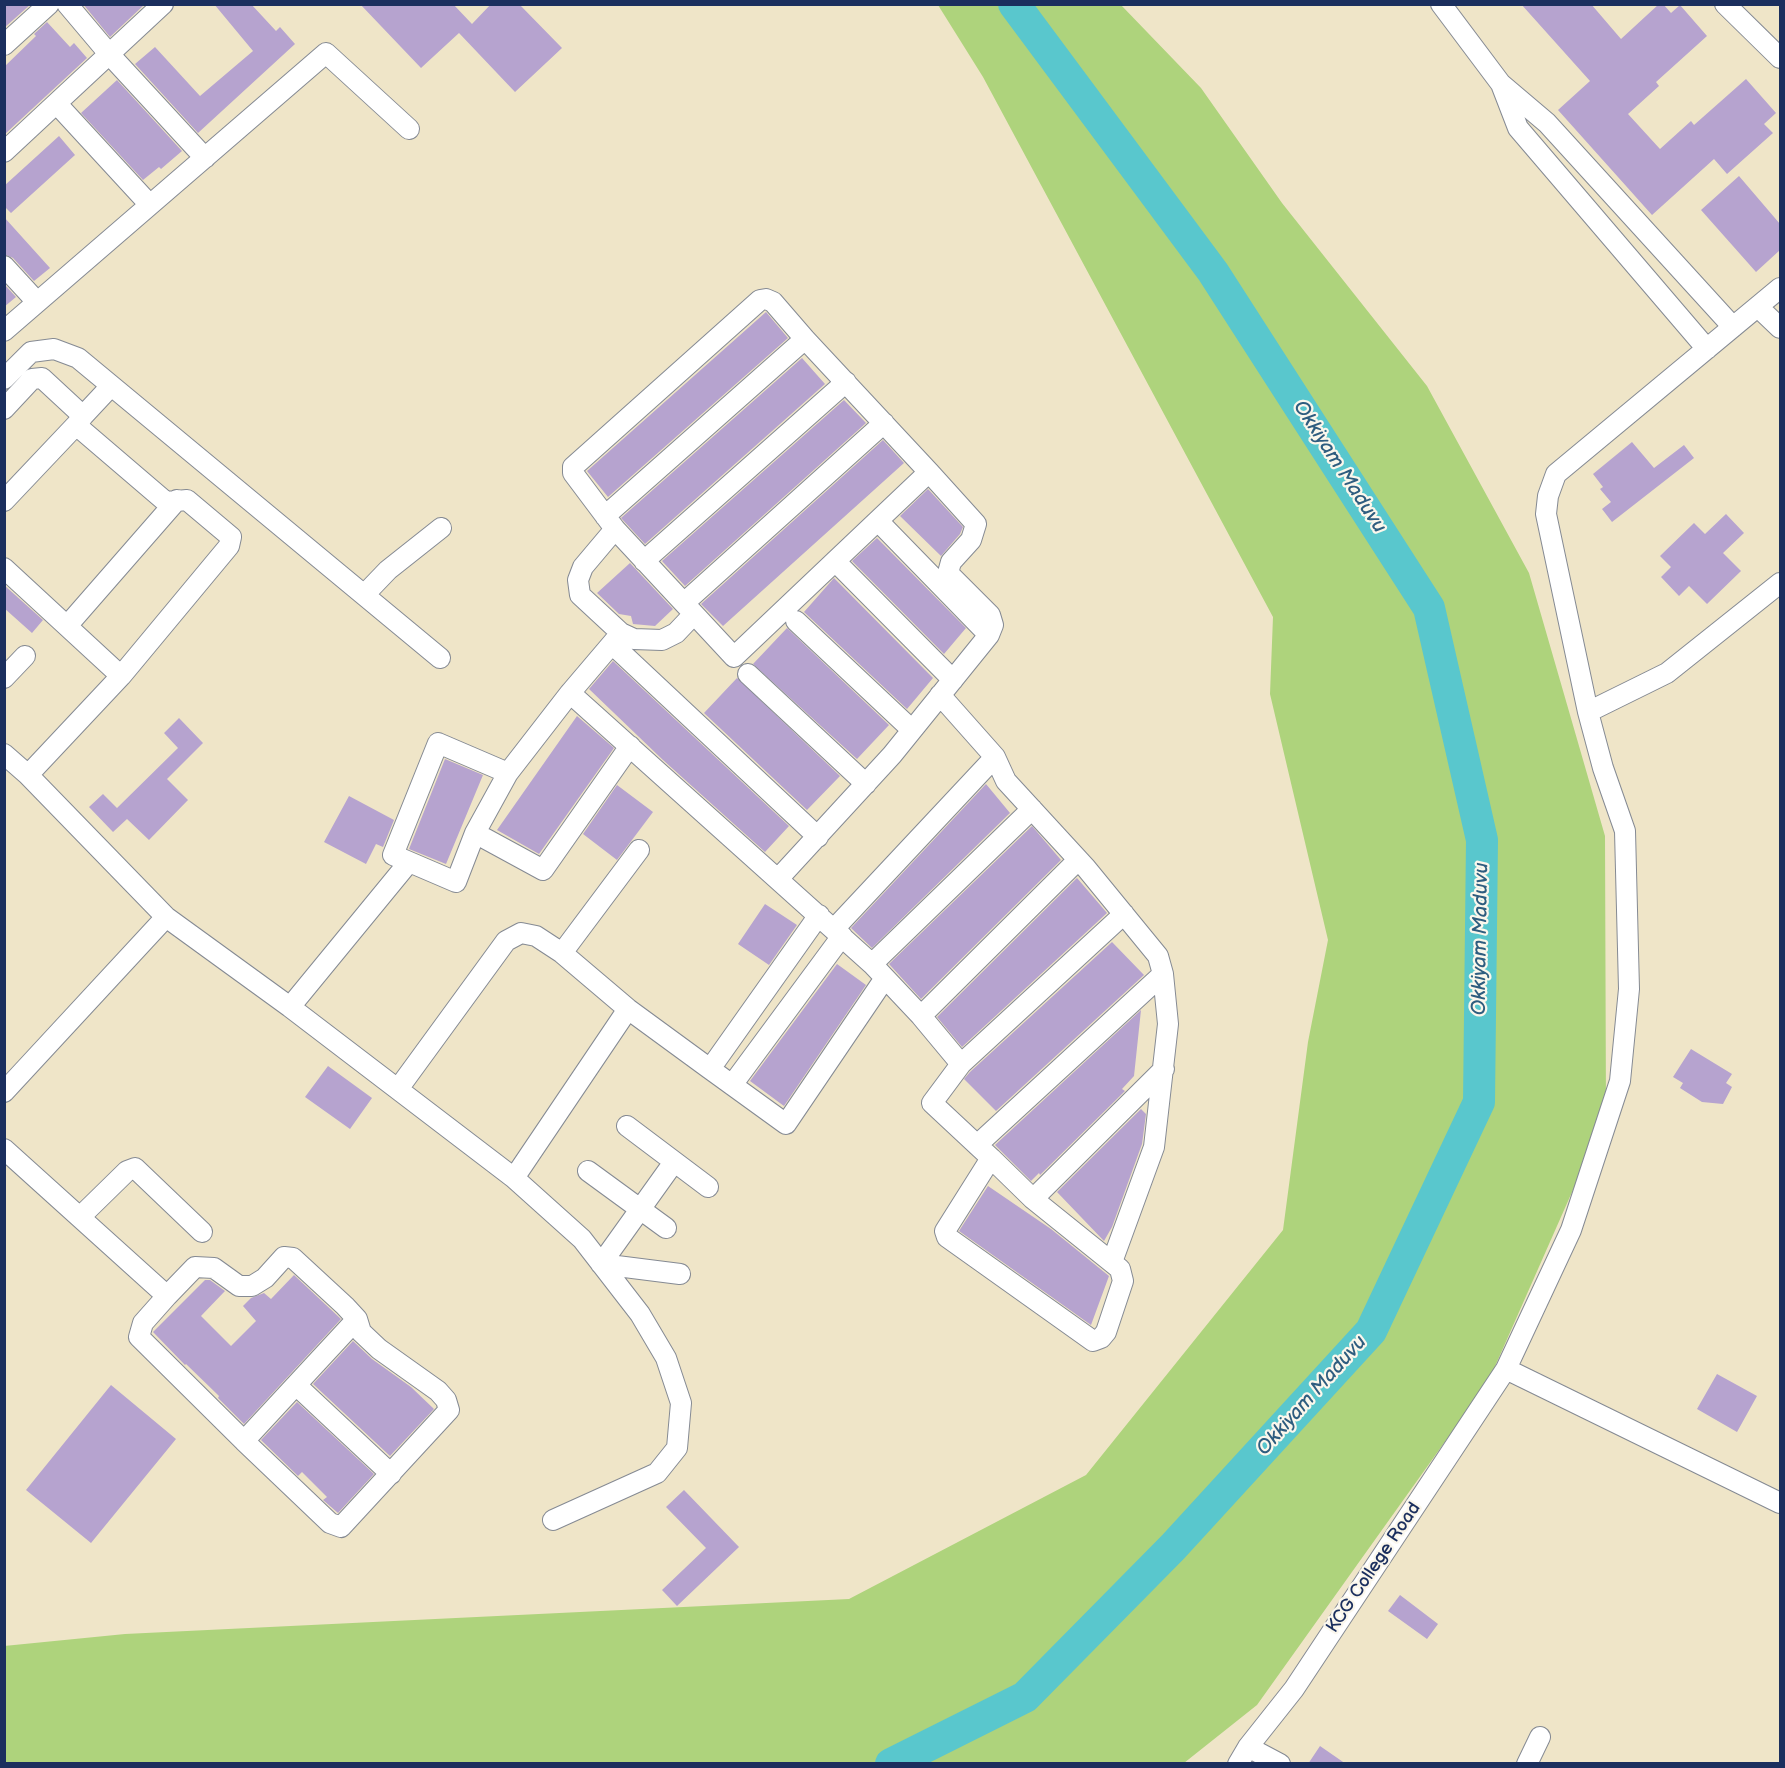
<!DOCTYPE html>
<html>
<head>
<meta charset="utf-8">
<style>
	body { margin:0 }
	#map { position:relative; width:1785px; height:1768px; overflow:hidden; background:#efe5c8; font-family:"Balsamiq Sans",sans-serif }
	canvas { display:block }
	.frame { position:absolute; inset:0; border:6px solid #1b2f5e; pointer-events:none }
</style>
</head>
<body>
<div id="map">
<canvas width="1785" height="1768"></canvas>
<div class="frame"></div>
</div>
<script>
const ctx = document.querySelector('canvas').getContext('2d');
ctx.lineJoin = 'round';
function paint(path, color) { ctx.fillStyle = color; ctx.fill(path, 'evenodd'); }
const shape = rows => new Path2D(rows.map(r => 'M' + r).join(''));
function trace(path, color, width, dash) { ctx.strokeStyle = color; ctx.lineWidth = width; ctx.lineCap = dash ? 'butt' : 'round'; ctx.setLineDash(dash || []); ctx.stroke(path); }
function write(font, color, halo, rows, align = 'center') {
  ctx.font = font + ' "Balsamiq Sans",sans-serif'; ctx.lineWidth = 4.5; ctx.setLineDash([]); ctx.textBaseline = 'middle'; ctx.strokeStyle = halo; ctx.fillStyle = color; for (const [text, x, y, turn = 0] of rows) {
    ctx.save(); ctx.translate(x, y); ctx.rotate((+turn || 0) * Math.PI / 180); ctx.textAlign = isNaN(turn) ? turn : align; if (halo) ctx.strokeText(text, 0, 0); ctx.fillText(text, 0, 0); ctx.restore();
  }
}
const green = shape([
	[938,5,1121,5,1201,88,1282,203,1427,386,1529,573,1605,836,1606,1115,1489,1380,1257,1705,1184,1763,5,1763,4,1646,125,1634,849,1599,1086,1475,1283,1230,1308,1042,1328,940,1270,694,1273,617,983,77]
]);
const river = shape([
	[891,1764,1025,1697,1173,1547,1371,1331,1479,1102,1482,840,1429,608,1213,272,1014,4]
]);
const building = shape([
	[4,4,31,4,4,28],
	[83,4,145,4,110,37],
	[214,4,251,4,276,31,280,27,295,44,198,133,135,64,155,47,200,96,253,51],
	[360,4,453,4,472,24,491,4,519,4,562,48,515,92,459,33,421,68],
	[1521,4,1591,4,1621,39,1659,4,1663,4,1671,13,1680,5,1707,36,1656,82,1659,86,1628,114,1660,149,1691,121,1694,125,1746,79,1776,113,1764,124,1773,133,1727,174,1714,159,1652,215,1558,110,1590,81],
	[47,22,70,47,74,43,87,58,4,135,4,67,36,36,34,34],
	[117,80,182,151,161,169,159,167,143,180,81,113],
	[59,136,75,155,11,213,4,206,4,186],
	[1739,176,1780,224,1780,250,1756,272,1701,210],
	[4,217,50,268,34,281,13,258,4,254],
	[4,284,16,297,4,307],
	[766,312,788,338,608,497,587,471],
	[802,358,825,384,645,544,621,518],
	[844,400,866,423,685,586,662,561],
	[883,440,904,463,723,626,701,604],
	[1632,442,1654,468,1684,445,1694,458,1612,522,1602,509,1611,502,1600,489,1603,487,1593,474],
	[928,489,963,527,960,534,941,556,900,516],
	[1726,514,1744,533,1723,553,1741,571,1707,604,1689,586,1679,596,1661,577,1671,567,1660,556,1694,523,1705,534],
	[877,538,966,628,944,654,852,561],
	[630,563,673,609,655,626,633,624,631,616,619,614,597,593],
	[834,578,933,678,907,709,804,612],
	[4,585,43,620,32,633,4,608],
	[787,628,889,725,857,759,753,664],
	[613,661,789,826,765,852,663,760,589,689],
	[737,678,840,776,807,810,704,713],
	[577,716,614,748,539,854,497,830],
	[179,718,203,743,167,779,188,800,149,840,127,819,113,832,89,807,103,794,117,808,178,748,164,733],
	[445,759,483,775,446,864,409,849],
	[986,784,1010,813,872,948,851,928],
	[617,785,653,812,617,860,583,834],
	[349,796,394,820,383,847,376,844,366,864,324,842],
	[1032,826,1061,860,921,999,889,964],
	[1077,878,1107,913,962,1047,937,1017],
	[765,904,797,925,769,965,738,944],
	[1112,942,1144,975,996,1111,964,1079,970,1072],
	[837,964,866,985,784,1106,750,1081],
	[1141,1010,1134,1076,1122,1089,1125,1091,1040,1175,1039,1173,1031,1181,995,1145],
	[1691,1049,1732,1074,1726,1083,1732,1087,1723,1104,1702,1102,1680,1088,1683,1083,1673,1077],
	[328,1066,372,1098,350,1129,305,1097],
	[1141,1109,1146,1114,1142,1144,1112,1227,1104,1241,1057,1192],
	[988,1186,1051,1229,1109,1276,1091,1325,959,1231],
	[294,1275,341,1319,244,1424,218,1398,219,1396,186,1364,185,1365,153,1332,205,1280,210,1280,225,1291,201,1316,231,1346,256,1321,243,1306,251,1298,264,1293,271,1299],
	[353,1341,372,1359,411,1387,434,1409,390,1456,313,1384],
	[1717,1374,1757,1396,1737,1432,1697,1409],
	[111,1385,176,1439,91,1543,26,1490],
	[297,1402,374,1474,338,1513,323,1500,327,1497,302,1472,298,1476,261,1440],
	[684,1490,739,1547,677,1606,662,1590,706,1548,666,1507],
	[1400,1595,1438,1624,1427,1639,1388,1611],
	[1320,1746,1346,1764,1308,1764]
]);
const minor = shape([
	[67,4,110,55,205,158],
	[1441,4,1501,84,1547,123,1733,327],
	[1725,4,1780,58],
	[4,45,49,4],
	[1501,84,1518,128,1707,349],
	[57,104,150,205],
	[4,152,163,4],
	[4,266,37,302],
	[1758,307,1780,328],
	[4,331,326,53,409,129],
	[4,379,31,352,54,349,78,358,440,658],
	[4,409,32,379,42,378,83,416,76,425],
	[83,416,111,386],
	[4,501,76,425,166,502,187,500,231,537,229,546,121,676,28,775],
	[605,516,805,339],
	[878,521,989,635],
	[644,561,846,382],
	[835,561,953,680],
	[4,568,121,676],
	[364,595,388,570,441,528],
	[684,603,884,423],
	[796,621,912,730],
	[67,626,177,500],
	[621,633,634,639,662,640,676,633,694,614],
	[612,644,818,837],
	[748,674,866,784],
	[4,678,25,656],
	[570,693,621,633,580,595,578,580,583,567,615,529],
	[940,695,995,757,1006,781,1086,868,1158,956,1163,974,1168,1024,1154,1147,1112,1262],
	[1588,712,1667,673,1780,583],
	[4,754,28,775,166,917],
	[508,773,475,833,456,882,393,855,438,743,508,773,570,693,872,964,921,1016,961,1064,932,1103,977,1145,991,1158,1033,1199,1120,1269,1123,1281,1106,1332,1101,1338,1093,1341,947,1237,945,1231,991,1158],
	[475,833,543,870,630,746],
	[778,879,892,755,989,635,993,625,990,615,948,573,951,562,971,540,976,524,929,472,805,339,773,302,766,299,760,300,573,467,573,473,615,529,734,657,929,472],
	[834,929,995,757],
	[562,953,639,850],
	[872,964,1032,809],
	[290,1007,409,862],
	[921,1016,1078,860],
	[961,1064,1124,914],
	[710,1069,786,1124,885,978],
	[732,1085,842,936],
	[398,1089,506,941,521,933,536,936,562,953,628,1009,710,1069,819,915],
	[4,1092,166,917,290,1007,514,1178,582,1239,640,1314,666,1358,681,1403,677,1448,657,1473,553,1520],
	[627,1126,708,1187],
	[977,1145,1163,974],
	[4,1149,167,1296],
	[674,1162,601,1264,680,1274],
	[588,1171,666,1228],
	[514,1178,628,1009],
	[1033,1199,1164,1069],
	[80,1217,127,1171,135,1168,202,1232],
	[1506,1369,1780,1503],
	[296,1385,391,1474],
	[244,1441,330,1523,341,1527,449,1410,446,1400,438,1391,379,1349,361,1332,357,1319,345,1306,293,1258,284,1257,265,1278,252,1286,239,1286,214,1268,195,1267,167,1296,143,1323,139,1337,244,1441,357,1319],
	[1248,1747,1280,1764],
	[1238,1764,1248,1747,1294,1689,1506,1369,1571,1230,1620,1081,1629,989,1625,831,1603,768,1588,712,1546,514,1548,496,1556,474,1780,288],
	[1527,1764,1540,1737]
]);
const streetNames = [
	["KCG College Road",1374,1568,-56]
];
const waterNames = [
	["Okkiyam Maduvu",1339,467,57],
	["Okkiyam Maduvu",1481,939,-89],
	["Okkiyam Maduvu",1312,1396,-48]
];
paint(green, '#aed37c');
trace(river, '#59c7cd', 32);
paint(building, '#b6a3cf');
trace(minor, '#858a93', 22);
trace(minor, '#fff', 20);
write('18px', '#1b2f5e', '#fbf7ec', streetNames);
write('italic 20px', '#2e5d7f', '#fbf7ec', waterNames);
</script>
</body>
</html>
